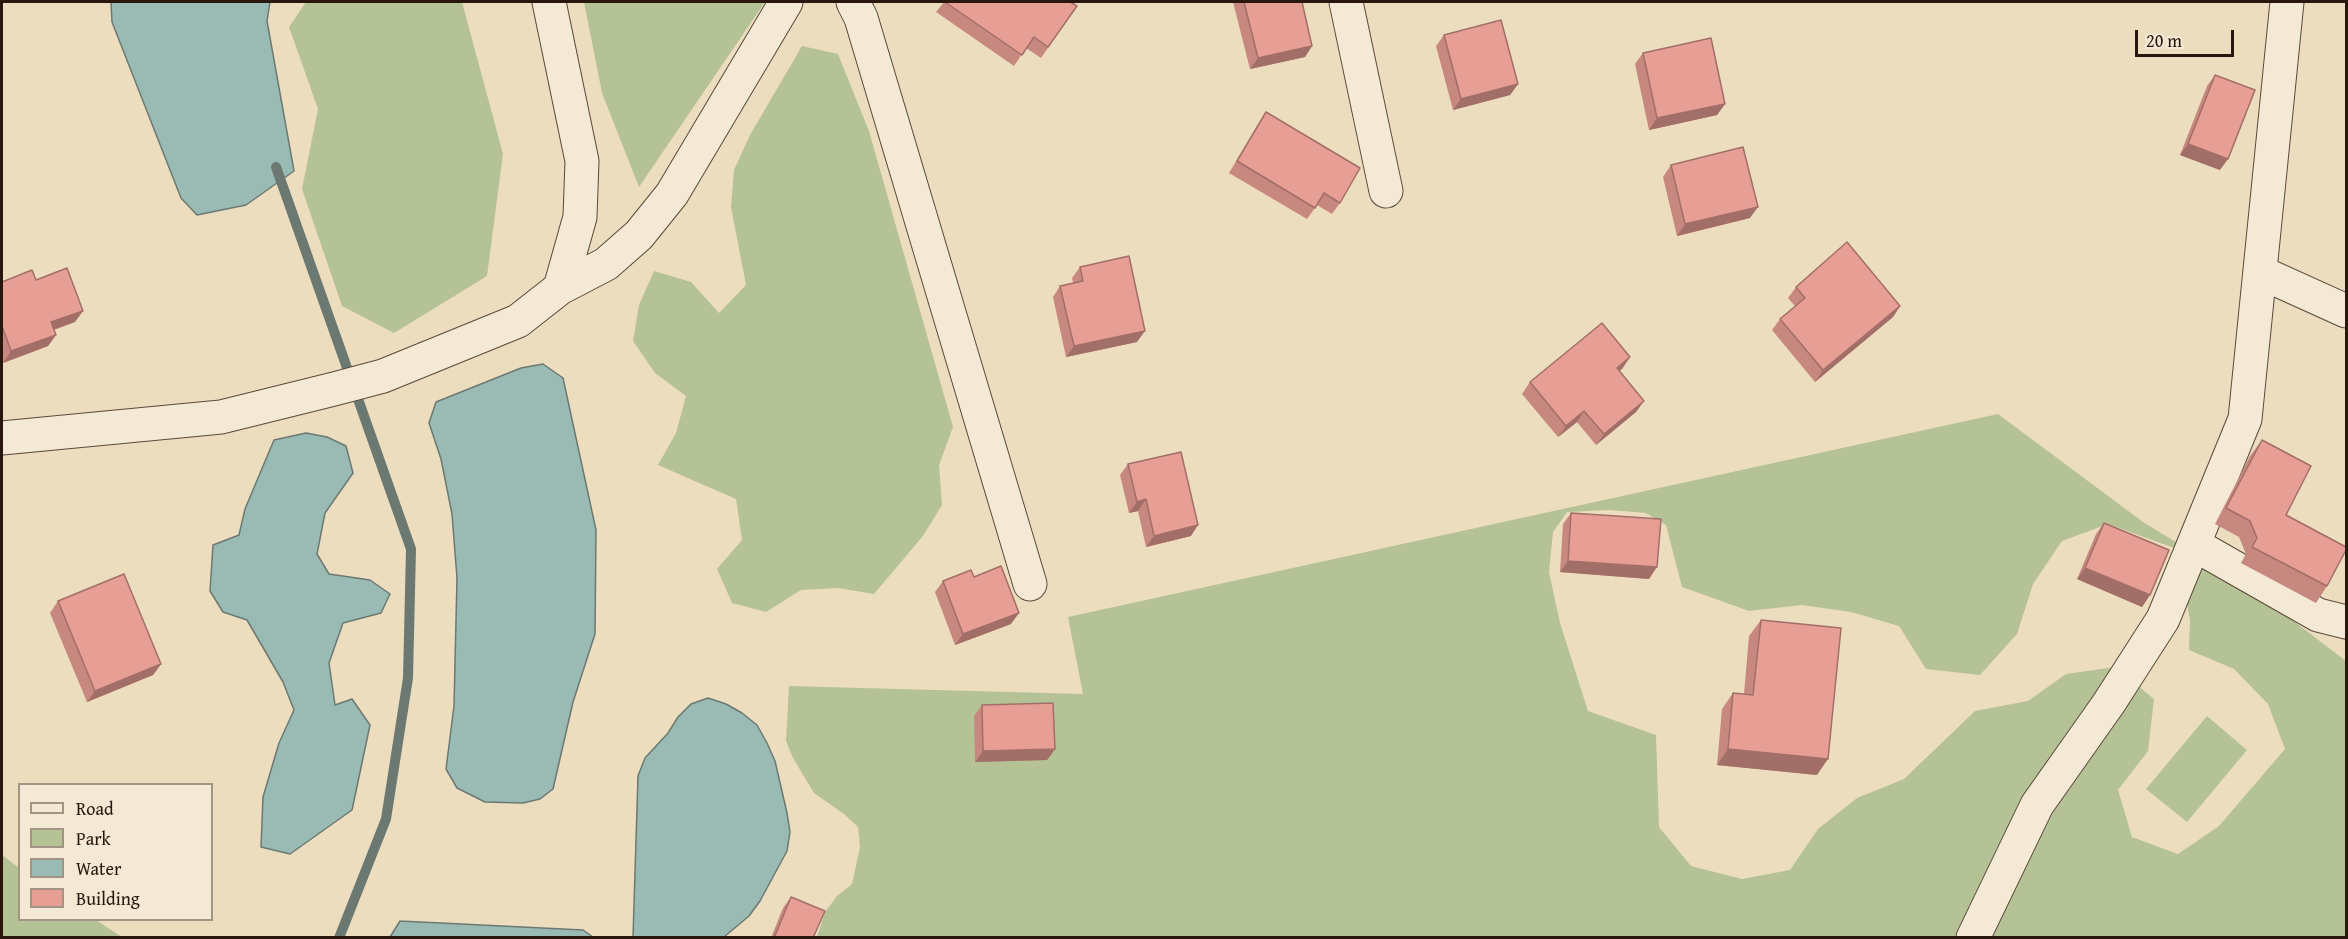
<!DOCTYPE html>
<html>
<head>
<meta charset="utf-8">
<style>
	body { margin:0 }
	#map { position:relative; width:2348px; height:939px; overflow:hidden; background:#edddbf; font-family:"Gentium Book Plus",serif }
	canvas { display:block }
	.frame { position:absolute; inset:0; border:3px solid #29170e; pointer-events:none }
	.legend { position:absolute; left:18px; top:783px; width:195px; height:138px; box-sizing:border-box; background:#f3e9d5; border:2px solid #a29585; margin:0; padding:8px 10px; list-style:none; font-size:18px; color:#29170e }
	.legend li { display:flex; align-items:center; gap:12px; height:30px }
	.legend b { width:30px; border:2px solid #a29585 }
	.scale { position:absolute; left:2135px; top:30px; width:99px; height:27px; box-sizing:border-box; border:3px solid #29170e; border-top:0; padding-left:8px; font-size:18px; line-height:21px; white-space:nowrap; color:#29170e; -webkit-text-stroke:4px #f3e9d5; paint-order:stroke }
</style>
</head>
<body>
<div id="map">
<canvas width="2348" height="939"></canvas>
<div class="frame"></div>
<ul class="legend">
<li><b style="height:8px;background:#f3e9d5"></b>Road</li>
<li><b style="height:16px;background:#b5c295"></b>Park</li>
<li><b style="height:16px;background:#99bbb4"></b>Water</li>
<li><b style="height:16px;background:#e79e94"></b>Building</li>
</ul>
<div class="scale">20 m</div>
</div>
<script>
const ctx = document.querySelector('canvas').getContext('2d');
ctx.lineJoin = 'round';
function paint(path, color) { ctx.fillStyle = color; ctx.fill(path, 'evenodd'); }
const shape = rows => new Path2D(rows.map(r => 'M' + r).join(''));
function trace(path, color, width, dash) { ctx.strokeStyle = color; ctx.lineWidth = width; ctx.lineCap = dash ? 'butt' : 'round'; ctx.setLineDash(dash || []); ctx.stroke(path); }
const green = shape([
	[306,2,462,2,503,154,487,276,394,333,342,306,302,189,318,109,289,27],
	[584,2,765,2,639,187,602,93],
	[802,46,838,54,869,131,953,427,939,465,942,505,923,536,874,594,838,588,801,590,766,612,732,603,717,569,742,540,736,499,658,465,676,433,686,396,655,373,633,341,639,305,654,271,691,282,719,313,746,285,731,207,734,170,750,135],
	[1998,414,2143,522,2246,585,2346,661,2346,937,817,937,825,912,837,896,852,884,860,847,858,827,844,814,814,793,793,758,786,741,789,686,1083,694,1068,617],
	[1609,510,1646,513,1666,525,1682,587,1749,611,1802,605,1851,612,1899,626,1926,669,1980,675,2017,634,2033,584,2062,541,2108,524,2177,549,2190,620,2189,650,2234,669,2268,704,2285,749,2219,826,2178,854,2132,837,2118,790,2148,751,2154,699,2115,667,2066,674,2028,701,1975,711,1904,779,1857,798,1818,829,1790,870,1742,879,1691,866,1659,827,1656,735,1588,711,1560,623,1549,572,1553,532,1567,512],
	[2207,716,2247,750,2187,822,2146,789],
	[2,855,19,868,20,920,96,920,122,937,2,937]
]);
const water = shape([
	[111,2,270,2,267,21,294,171,246,205,197,215,181,198,112,22,111,2],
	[543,364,563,378,596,530,595,634,573,702,553,789,540,799,523,803,485,802,457,788,446,769,454,706,457,578,452,514,441,459,429,423,436,402,521,368,543,364],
	[306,433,327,437,346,446,353,473,325,513,317,554,329,574,370,580,390,594,381,613,343,623,329,663,335,705,352,699,370,725,352,810,290,854,261,847,263,797,279,743,294,710,283,682,247,620,223,612,210,591,213,545,239,535,245,509,274,440,306,433],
	[708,698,726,704,742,713,757,725,767,743,775,761,787,813,790,832,787,851,760,901,749,916,724,937,633,937,638,776,645,758,668,733,678,717,691,704,708,698],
	[400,921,583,930,593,937,390,937,400,921]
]);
const stream = shape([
	[276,167,411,549,408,678,386,819,339,938]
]);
const minor = shape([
	[853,2,861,18,1030,584],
	[1346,2,1386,191],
	[2262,273,2346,311],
	[560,288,606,264,639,235,672,194,786,2],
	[2,438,221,417,334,389,383,376,518,321,560,288,580,217,582,161,549,2],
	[2195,545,2318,615,2346,622],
	[1973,938,2037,805,2109,703,2163,619,2245,419,2287,2]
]);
const wall = shape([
	[944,2,1070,2,1077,6,1041,58,1026,48,1014,66,936,12],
	[1233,2,1302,2,1312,46,1305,57,1250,69],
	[1444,35,1518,84,1510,95,1453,110,1436,46],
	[1643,53,1725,104,1717,115,1649,130,1635,64],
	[2215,75,2220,170,2180,155,2207,86],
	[1266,112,1340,203,1332,214,1317,205,1307,219,1229,173,1259,123],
	[1671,165,1750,218,1677,236,1663,177],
	[1080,267,1137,342,1066,357,1053,297,1060,286,1073,283,1072,278],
	[36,280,75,322,54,330,56,335,48,346,3,363,2,358,2,282],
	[1796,287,1900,306,1893,317,1815,382,1772,330,1780,319,1795,306,1788,298],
	[1630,357,1622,369,1619,371,1644,401,1636,412,1596,445,1577,422,1558,437,1522,394,1530,382],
	[2262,440,2286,515,2327,586,2316,603,2241,563,2246,554,2239,537,2215,524,2250,456],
	[1128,464,1191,536,1146,547,1138,511,1129,513,1120,475],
	[1571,513,1649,579,1560,572,1563,524],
	[2104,523,2150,595,2142,607,2077,579,2096,534],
	[974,577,1011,624,955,645,935,592,943,581],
	[58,601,161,664,153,675,87,702,50,613],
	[1761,620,1817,775,1717,765,1722,709,1733,693,1744,694,1749,636],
	[982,705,1055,749,1047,760,975,762,974,716],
	[791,897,813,938,771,938,783,908]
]);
const shadedWall = shape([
	[1312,46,1305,57,1250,69,1258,58],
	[1518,84,1510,95,1453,110,1461,99],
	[1725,104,1717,115,1649,130,1657,118],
	[2188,144,2228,159,2220,170,2180,155],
	[1758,207,1750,218,1677,236,1685,224],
	[1900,306,1893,317,1815,382,1823,370],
	[83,311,75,322,43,333,51,322],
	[1145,331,1137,342,1066,357,1074,346],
	[56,335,48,346,3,363,11,351],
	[1630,357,1622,369,1609,380,1617,368],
	[1644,401,1636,412,1596,445,1604,434],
	[1584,411,1577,422,1558,437,1566,426],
	[1146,499,1138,511,1129,513,1137,502],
	[1198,525,1191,536,1146,547,1154,536],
	[1568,561,1657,567,1649,579,1560,572],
	[2085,568,2150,595,2142,607,2077,579],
	[1019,613,1011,624,955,645,963,634],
	[161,664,153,675,87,702,95,691],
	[1055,749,1047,760,975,762,983,751],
	[1728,749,1828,759,1817,775,1717,765]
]);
const building = shape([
	[945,2,1070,2,1077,6,1048,47,1034,37,1022,55,945,2],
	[1244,2,1302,2,1312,46,1258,58,1244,2],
	[1501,20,1518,84,1461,99,1444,35,1501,20],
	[1711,38,1725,104,1657,118,1643,53,1711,38],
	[2215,75,2255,90,2228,159,2188,144,2215,75],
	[1266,112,1360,168,1340,203,1324,193,1315,208,1237,161,1266,112],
	[1743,147,1758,207,1685,224,1671,165,1743,147],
	[1847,242,1900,306,1823,370,1780,319,1805,298,1796,287,1847,242],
	[1129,256,1145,331,1074,346,1060,286,1083,281,1080,267,1129,256],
	[67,268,83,311,51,322,56,335,11,351,2,326,2,282,32,270,36,280,67,268],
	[1602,323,1630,357,1617,368,1644,401,1604,434,1584,411,1566,426,1530,382,1602,323],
	[2262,440,2311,466,2286,515,2346,547,2346,550,2327,586,2252,547,2257,538,2250,521,2226,508,2262,440],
	[1181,452,1198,525,1154,536,1146,499,1137,502,1128,464,1181,452],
	[1571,513,1661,519,1657,567,1568,561,1571,513],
	[2104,523,2169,550,2150,595,2085,568,2104,523],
	[1001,566,1019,613,963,634,943,581,971,570,974,577,1001,566],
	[124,574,161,664,95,691,58,601,124,574],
	[1761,620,1841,628,1828,759,1728,749,1733,693,1753,695,1761,620],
	[1053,703,1055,749,983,751,982,705,1053,703],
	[791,897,825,911,813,938,774,938,791,897]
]);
paint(green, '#b5c295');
paint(water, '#99bbb4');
trace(water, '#6c7972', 1.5);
trace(stream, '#6c7972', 10);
trace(minor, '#5a483a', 35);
trace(minor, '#f3e9d5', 33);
paint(wall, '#c7887f');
paint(shadedWall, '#a26f68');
paint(building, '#e79e94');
trace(building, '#a26f68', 1.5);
</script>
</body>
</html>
